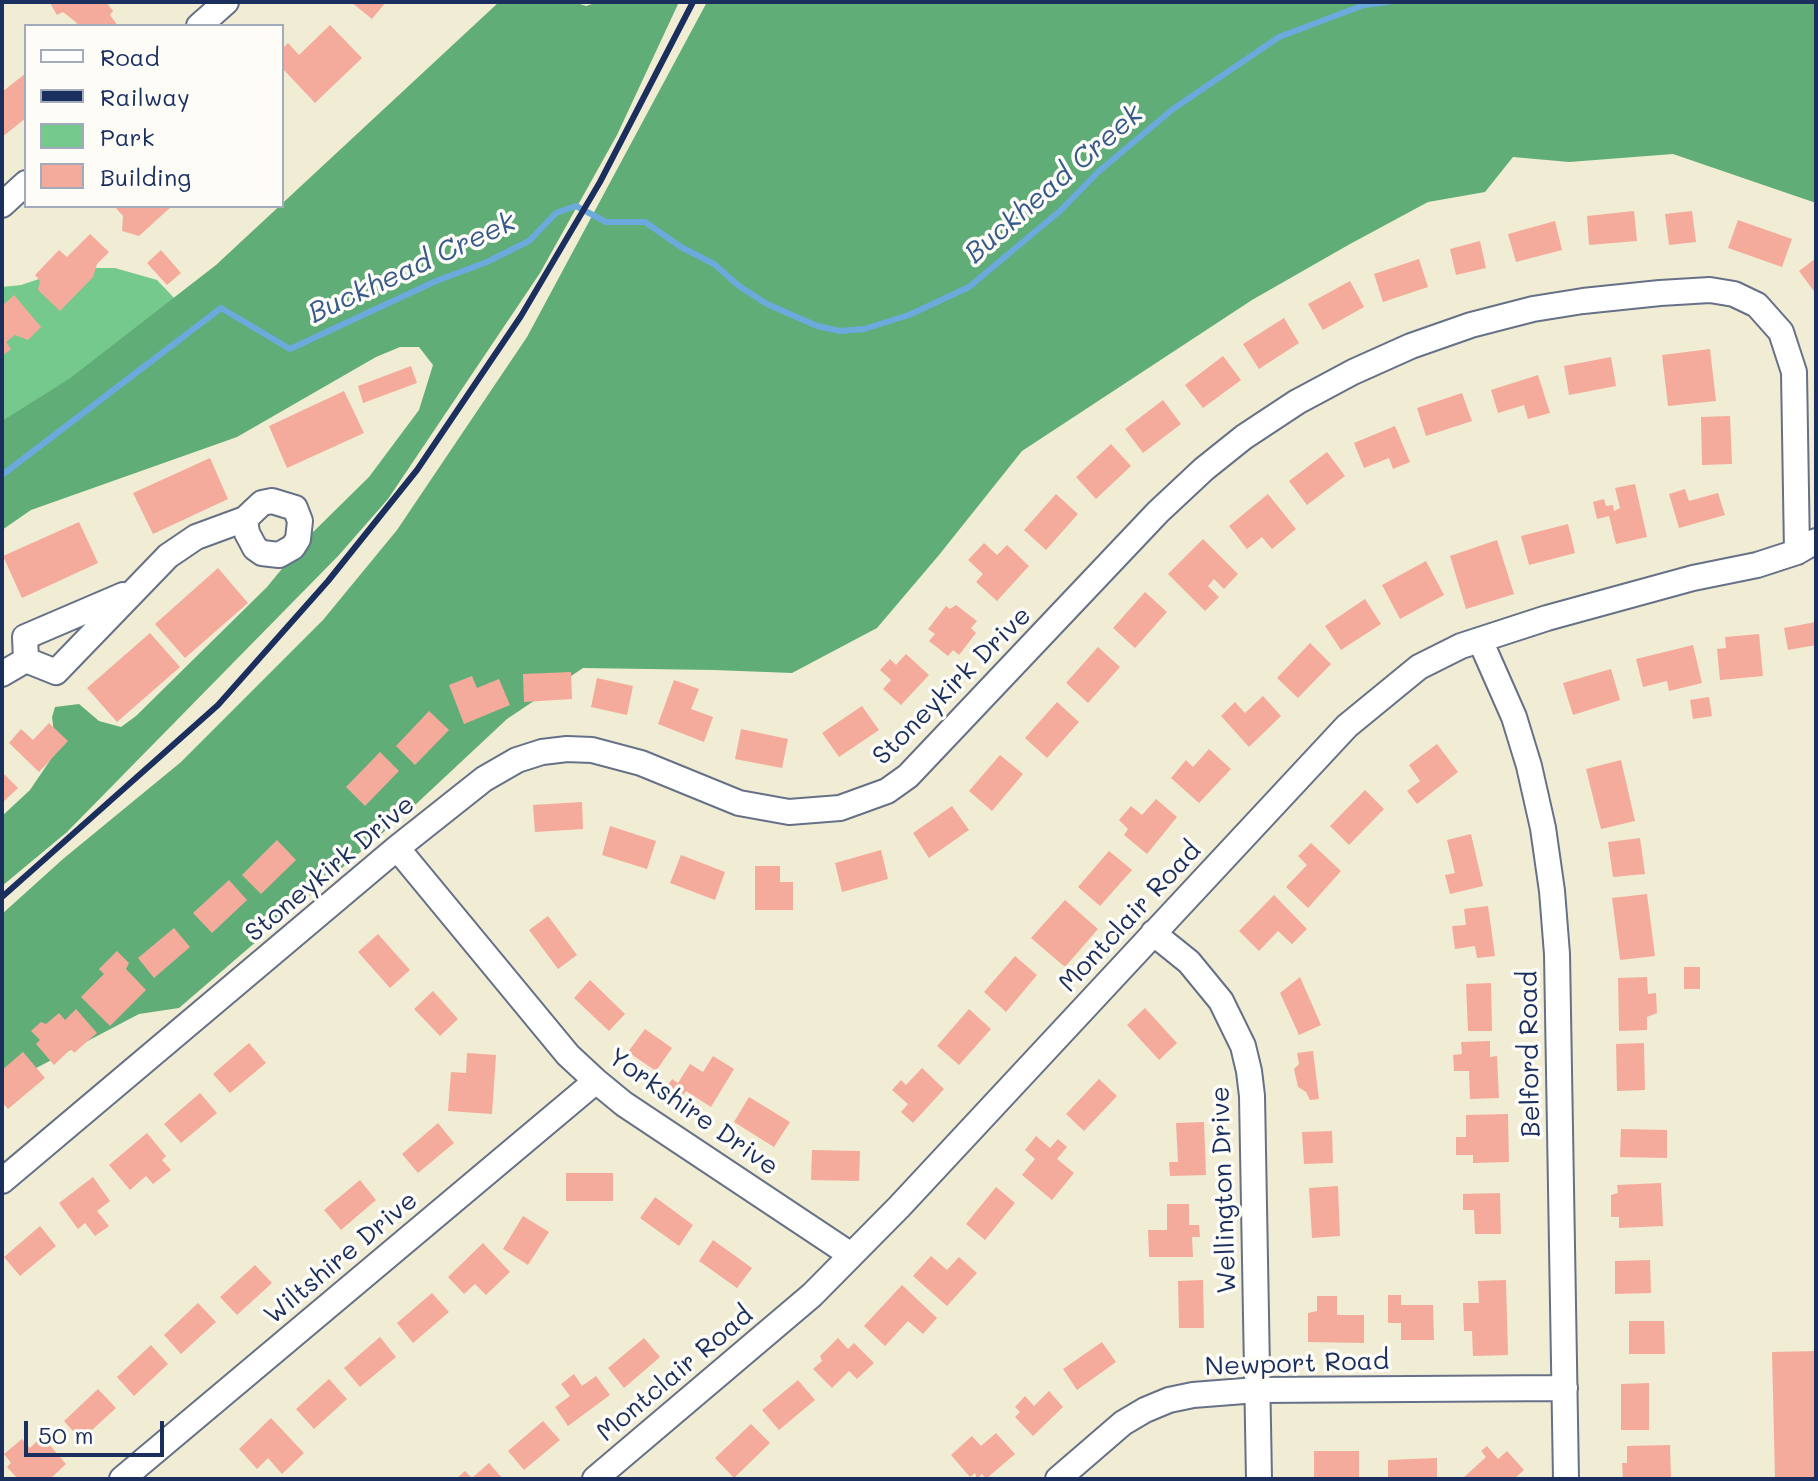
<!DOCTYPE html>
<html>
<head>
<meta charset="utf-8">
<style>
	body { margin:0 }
	#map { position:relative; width:1818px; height:1481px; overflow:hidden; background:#f1ecd4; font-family:Mali,sans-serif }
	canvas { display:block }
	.frame { position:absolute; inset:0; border:4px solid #1b2f5e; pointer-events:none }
	.legend { position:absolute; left:24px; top:24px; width:260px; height:184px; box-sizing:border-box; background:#fdfcf7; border:2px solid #a3aaba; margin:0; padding:10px 14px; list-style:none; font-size:24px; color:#1b2f5e }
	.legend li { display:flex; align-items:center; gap:16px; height:40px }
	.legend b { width:40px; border:2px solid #a3aaba }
	.scale { position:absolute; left:24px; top:1421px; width:140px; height:36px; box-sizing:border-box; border:4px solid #1b2f5e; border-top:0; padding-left:10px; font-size:24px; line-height:28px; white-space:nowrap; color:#1b2f5e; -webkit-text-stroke:6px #fdfcf7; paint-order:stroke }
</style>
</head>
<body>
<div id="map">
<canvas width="1818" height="1481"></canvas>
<div class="frame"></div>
<ul class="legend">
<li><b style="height:10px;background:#fff"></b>Road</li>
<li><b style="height:10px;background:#1b2f5e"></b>Railway</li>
<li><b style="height:22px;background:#76c98c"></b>Park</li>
<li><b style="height:22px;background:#f5ab9c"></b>Building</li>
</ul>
<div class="scale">50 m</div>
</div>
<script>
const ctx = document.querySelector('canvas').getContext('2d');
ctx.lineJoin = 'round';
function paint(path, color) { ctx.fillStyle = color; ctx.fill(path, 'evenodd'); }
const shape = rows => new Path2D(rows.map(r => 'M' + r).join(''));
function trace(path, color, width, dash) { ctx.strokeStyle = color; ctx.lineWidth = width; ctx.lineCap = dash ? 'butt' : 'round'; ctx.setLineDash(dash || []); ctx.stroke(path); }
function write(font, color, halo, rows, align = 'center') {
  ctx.font = font + ' Mali,sans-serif'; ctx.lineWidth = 7; ctx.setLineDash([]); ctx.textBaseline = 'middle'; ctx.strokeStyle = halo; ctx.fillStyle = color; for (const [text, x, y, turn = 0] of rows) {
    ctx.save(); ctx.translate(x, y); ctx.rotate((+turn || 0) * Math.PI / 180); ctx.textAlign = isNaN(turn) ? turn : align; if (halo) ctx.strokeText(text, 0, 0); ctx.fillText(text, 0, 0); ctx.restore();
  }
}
const green = shape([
	[91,268,115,268,157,280,200,325,2,475,2,287,21,285,66,270]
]);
const forest = shape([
	[499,2,574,2,586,6,598,2,679,2,617,135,540,273,388,499,339,555,67,832,2,886,2,816,30,790,51,759,55,741,52,717,55,707,79,704,99,721,121,727,136,716,267,587,308,537,369,477,419,410,433,365,419,347,400,347,376,357,237,437,31,510,2,530,2,421,69,379,216,265],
	[707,2,1816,2,1816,203,1673,154,1569,162,1513,157,1485,192,1428,202,1350,244,1252,300,1022,451,939,555,877,628,792,673,714,670,583,668,507,719,415,805,179,1008,139,1014,2,1086,2,914,63,859,181,762,323,620,397,530,527,337]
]);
const stream = shape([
	[2,475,221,308,290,349,436,281,487,262,529,241,556,213,576,206,606,222,645,222,681,247,714,264,739,286,767,304,817,326,840,331,864,329,909,315,969,287,1061,210,1098,172,1173,109,1279,37,1364,5,1388,2]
]);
const building = shape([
	[52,2,106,2,113,11,110,15,118,26,75,26,77,23,63,12,57,15,51,5],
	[351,2,386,2,372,19],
	[330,25,362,58,315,103,282,68,282,49,288,43,299,55],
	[26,73,26,118,2,137,2,92],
	[114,206,172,206,139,236,122,231,123,216],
	[1634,211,1637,241,1589,245,1587,216],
	[1692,211,1696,242,1669,245,1665,214],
	[1738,220,1792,239,1782,267,1728,248],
	[1555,221,1562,250,1516,262,1508,234],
	[90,234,109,252,97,264,93,277,60,311,38,290,40,281,35,275,59,250,67,257],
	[1480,241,1486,268,1456,275,1450,249],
	[161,250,181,273,167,285,147,263],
	[1816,258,1816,294,1799,271],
	[1419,259,1428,287,1383,302,1374,274],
	[1350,281,1364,307,1323,330,1308,304],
	[14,295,41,327,28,340,15,335,6,342,11,349,2,356,2,306],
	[1284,318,1299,343,1259,369,1243,344],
	[1710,349,1716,401,1668,406,1662,355],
	[1223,356,1241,380,1203,408,1185,385],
	[1611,357,1616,386,1569,395,1564,366],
	[411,366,417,383,363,403,358,386],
	[1538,375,1550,413,1528,419,1524,405,1498,413,1491,390],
	[344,391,364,433,287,468,269,426],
	[1462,393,1472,421,1426,436,1417,408],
	[1163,400,1181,424,1143,453,1125,429],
	[1730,416,1732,464,1702,465,1701,417],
	[1395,426,1410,462,1393,469,1389,458,1364,468,1354,443],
	[1111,444,1131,466,1096,499,1076,477],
	[1327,452,1345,476,1307,505,1289,481],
	[210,458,228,499,153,534,133,493],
	[1635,484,1647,537,1616,544,1609,516,1597,519,1593,502,1604,499,1606,506,1613,505,1614,511,1620,508,1615,488],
	[1685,489,1689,501,1718,493,1725,515,1679,528,1669,494],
	[1056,494,1078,514,1046,550,1024,530],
	[1268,494,1296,529,1272,549,1262,537,1247,549,1229,526],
	[79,522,98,563,22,598,3,556],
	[1568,524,1575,553,1529,565,1521,536],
	[1203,539,1238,574,1224,589,1214,579,1208,586,1219,597,1205,611,1168,574],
	[1497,540,1514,594,1466,609,1450,556],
	[984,543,997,555,1007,545,1029,566,997,601,976,582,983,574,968,560],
	[1426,561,1444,595,1400,619,1382,585],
	[218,568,248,603,185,658,155,624],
	[1145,592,1167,612,1135,648,1113,628],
	[1365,599,1381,624,1341,650,1325,626],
	[956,605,977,621,971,628,976,633,959,655,953,650,948,656,929,641,935,634,928,629,946,606,950,609],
	[1816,622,1816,645,1788,650,1784,628],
	[150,633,180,667,117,722,87,688],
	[1759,634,1763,676,1720,680,1717,649,1726,648,1725,637],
	[1310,643,1331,664,1298,698,1277,678],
	[1693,645,1702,683,1669,691,1667,681,1643,687,1636,659],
	[1098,647,1120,667,1088,703,1066,683],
	[906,654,929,675,901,705,883,689,891,680,880,670,890,659,896,665],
	[1611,669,1620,700,1573,715,1563,683],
	[571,672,572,699,524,702,523,674],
	[472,676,477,688,499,679,510,705,464,724,449,685],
	[597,678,633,686,627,715,591,707],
	[674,680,699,689,691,709,713,717,704,742,658,724],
	[1263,696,1281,716,1249,747,1221,716,1235,702,1245,713],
	[1709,697,1712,716,1693,719,1690,700],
	[1057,702,1079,722,1047,758,1025,738],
	[862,706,879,730,839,757,822,733],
	[429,711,449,730,415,765,396,746],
	[49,723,68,741,39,772,9,743,21,729,33,740],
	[741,729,788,739,782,768,735,759],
	[1437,744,1458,772,1417,804,1407,791,1420,781,1409,765],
	[1209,749,1231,769,1199,803,1171,778,1186,760,1193,767],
	[380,752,399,771,365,806,346,787],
	[1000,755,1023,774,992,811,969,791],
	[1621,760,1635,821,1601,829,1586,769],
	[2,772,18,788,2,803],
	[1365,790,1384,809,1349,845,1330,826],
	[1156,799,1177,817,1147,854,1124,835,1128,829,1119,820,1131,806,1142,815],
	[582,802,583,829,535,832,533,805],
	[952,806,969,830,929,858,913,833],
	[610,826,656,841,647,869,602,855],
	[1471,834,1483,886,1450,894,1445,875,1455,873,1447,840],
	[1640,838,1645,874,1613,877,1608,842],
	[277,840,296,860,261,894,242,875],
	[1311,843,1341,871,1308,908,1286,887,1307,865,1298,856],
	[881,850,888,879,842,892,835,863],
	[1109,851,1132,870,1100,906,1078,887],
	[681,855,725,872,715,900,670,883],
	[755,866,780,866,780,882,793,882,793,910,755,910],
	[229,880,247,900,212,933,193,913],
	[1647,894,1655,956,1620,960,1612,898],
	[1274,895,1307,929,1292,944,1278,931,1259,951,1239,931],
	[1065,900,1098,929,1065,967,1031,938],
	[1488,906,1495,956,1477,958,1475,946,1455,949,1452,926,1466,925,1464,909],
	[548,916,577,955,558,969,529,930],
	[174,928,190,947,154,978,138,958],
	[378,934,410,970,390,988,358,952],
	[117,951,129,963,126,969,146,990,110,1026,81,997,104,974,99,969],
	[1015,956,1037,975,1006,1012,984,992],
	[1684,967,1700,967,1700,989,1684,989],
	[1300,977,1321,1025,1299,1035,1280,993],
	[1647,977,1648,994,1656,993,1657,1013,1647,1017,1647,1030,1619,1031,1618,978],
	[590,980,625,1014,609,1031,574,998],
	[1491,983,1492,1031,1468,1031,1466,984],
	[433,991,458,1019,440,1036,414,1009],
	[1145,1008,1177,1043,1159,1060,1127,1025],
	[76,1009,97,1033,74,1053,71,1049,54,1065,36,1044,40,1040,31,1031,41,1022,46,1024,59,1013,65,1020],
	[969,1009,991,1029,959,1065,937,1046],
	[645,1029,672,1048,656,1071,628,1052],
	[1490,1041,1490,1057,1497,1056,1499,1098,1470,1099,1469,1071,1454,1071,1453,1055,1462,1054,1461,1042],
	[249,1043,266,1063,230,1093,213,1074],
	[1644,1043,1645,1090,1617,1091,1616,1044],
	[1313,1051,1319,1099,1310,1100,1306,1092,1298,1087,1294,1069,1299,1064,1297,1053],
	[23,1052,45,1078,8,1109,2,1102,2,1070],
	[467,1053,496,1055,492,1114,448,1111,451,1072,466,1073],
	[713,1056,734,1069,711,1107,686,1091,675,1108,659,1099,672,1079,678,1083,690,1064,703,1072],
	[922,1068,944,1089,913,1123,901,1112,908,1104,892,1090,901,1080,906,1085],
	[1099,1079,1117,1096,1084,1131,1066,1114],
	[200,1093,217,1113,181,1143,164,1124],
	[749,1097,790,1122,774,1147,734,1122],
	[1508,1114,1509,1162,1473,1163,1473,1155,1456,1155,1456,1137,1466,1137,1466,1115],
	[1204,1122,1206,1175,1170,1176,1169,1162,1178,1162,1176,1123],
	[438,1123,454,1143,418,1173,402,1154],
	[1621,1129,1667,1130,1667,1158,1620,1157],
	[1332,1131,1333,1163,1304,1164,1302,1132],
	[147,1133,166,1156,162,1160,171,1170,153,1184,146,1176,130,1190,109,1165],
	[1036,1136,1050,1148,1058,1139,1067,1147,1057,1159,1074,1173,1052,1200,1022,1175,1035,1159,1025,1150],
	[812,1150,860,1151,859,1181,811,1180],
	[566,1173,613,1173,613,1201,566,1201],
	[93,1177,110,1201,97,1211,109,1226,95,1236,85,1223,78,1229,59,1203],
	[360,1180,376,1200,341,1230,324,1210],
	[1661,1183,1663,1226,1619,1228,1619,1217,1611,1217,1611,1195,1618,1193,1617,1185],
	[1338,1186,1340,1236,1312,1238,1309,1188],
	[996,1187,1015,1203,985,1240,966,1224],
	[1500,1193,1501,1234,1475,1234,1474,1210,1463,1210,1463,1194],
	[655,1197,693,1225,679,1246,640,1218],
	[1167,1204,1189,1204,1189,1225,1199,1225,1200,1237,1192,1237,1193,1257,1149,1257,1148,1230,1167,1230],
	[523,1216,549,1232,528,1265,503,1249],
	[40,1226,56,1246,20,1276,4,1257],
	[713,1240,752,1268,737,1288,699,1261],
	[483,1243,510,1272,486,1295,475,1284,464,1294,448,1277],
	[931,1256,947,1270,959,1257,977,1273,947,1306,913,1276],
	[1650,1260,1651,1293,1615,1294,1615,1261],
	[255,1265,272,1283,237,1315,220,1297],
	[1203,1280,1204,1328,1179,1328,1178,1281],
	[1506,1280,1508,1355,1473,1356,1472,1331,1464,1331,1463,1303,1479,1303,1478,1281],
	[902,1285,937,1318,923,1334,908,1321,885,1346,864,1326],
	[432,1293,449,1312,413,1343,397,1323],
	[1388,1295,1401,1295,1401,1305,1433,1305,1434,1340,1401,1340,1401,1323,1388,1323],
	[1317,1296,1337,1296,1337,1315,1364,1315,1364,1343,1308,1342,1308,1313,1317,1311],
	[198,1303,216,1322,181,1354,164,1335],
	[1629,1321,1664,1321,1665,1354,1629,1354],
	[380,1337,396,1357,360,1387,344,1368],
	[644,1338,660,1357,624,1388,608,1368],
	[838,1338,848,1349,854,1343,874,1363,857,1379,849,1371,832,1388,813,1369,822,1361,820,1356],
	[1102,1342,1116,1362,1077,1390,1063,1369],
	[151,1345,168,1364,134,1396,117,1377],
	[1816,1351,1816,1479,1775,1479,1772,1352],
	[574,1374,582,1386,596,1376,610,1395,568,1426,555,1407,570,1396,561,1384],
	[329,1379,347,1399,314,1429,296,1409],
	[798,1380,815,1400,779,1430,762,1410],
	[1649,1383,1649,1430,1621,1430,1621,1384],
	[98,1389,116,1408,81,1440,64,1421],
	[1049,1391,1063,1407,1033,1436,1015,1417,1020,1412,1015,1407,1025,1396,1034,1406],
	[271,1418,304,1453,282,1474,268,1458,257,1469,239,1449],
	[543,1421,560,1440,524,1470,508,1451],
	[751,1424,770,1443,734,1478,715,1458],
	[996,1433,1015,1454,986,1479,982,1474,977,1479,975,1473,970,1477,951,1455,972,1436,981,1446],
	[42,1436,66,1464,50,1479,18,1479,7,1467,11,1463,4,1454,22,1439,30,1448],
	[1670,1445,1671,1479,1623,1479,1622,1463,1627,1463,1627,1446],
	[1487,1446,1498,1459,1507,1451,1524,1470,1514,1479,1462,1479,1486,1457,1481,1451],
	[1314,1451,1359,1451,1359,1478,1314,1478],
	[1437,1458,1437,1479,1388,1479,1388,1460],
	[489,1463,503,1479,456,1479,465,1471,472,1478]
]);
const minor = shape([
	[199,26,226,2],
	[2,205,26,183],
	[272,501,295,508,300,521,298,539,293,547,279,555,262,553,255,548,247,533,245,519,262,503,272,501],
	[1480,640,1514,717,1529,766,1543,828,1552,891,1557,954,1566,1479],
	[26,660,25,637,123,595],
	[2,674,26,660,56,672,168,556,196,537,245,519],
	[397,848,568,1055,596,1081,624,1104,851,1255],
	[1153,933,1189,962,1221,1001,1243,1046,1249,1071,1252,1096,1259,1479],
	[2,1181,397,848,484,779,517,760,542,752,567,749,592,750,641,763,739,803,789,812,840,808,887,791,908,776,1158,512,1204,469,1244,437,1297,402,1353,372,1411,346,1471,325,1533,309,1583,301,1660,293,1710,290,1734,294,1757,305,1781,332,1794,372,1797,552],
	[122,1479,596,1081],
	[595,1479,812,1295,899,1207,1347,726,1419,667,1461,646,1547,618,1693,578,1757,565,1797,552,1816,541],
	[1058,1479,1123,1423,1145,1410,1169,1400,1193,1395,1257,1390,1565,1388]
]);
const rail = shape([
	[2,897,218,705,328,581,417,470,521,316,600,182,693,2]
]);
const streetNames = [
	["Stoneykirk Drive",952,686,-45],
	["Stoneykirk Drive",330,869,-40],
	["Montclair Road",1130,917,-47],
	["Belford Road",1530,1054,-91],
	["Yorkshire Drive",693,1112,35],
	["Wellington Drive",1224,1190,-92],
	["Wiltshire Drive",341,1258,-40],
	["Newport Road",1297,1364,-2],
	["Montclair Road",675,1374,-40]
];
const waterNames = [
	["Buckhead Creek",1054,184,-41],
	["Buckhead Creek",412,268,-25]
];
paint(green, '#76c98c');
paint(forest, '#60ad78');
trace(stream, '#6caade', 6);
paint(building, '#f5ab9c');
trace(minor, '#667187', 28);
trace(minor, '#fff', 24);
trace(rail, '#1b2f5e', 6);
write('26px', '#1b2f5e', '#fdfcf7', streetNames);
write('italic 28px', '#375a8b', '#fdfcf7', waterNames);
</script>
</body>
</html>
